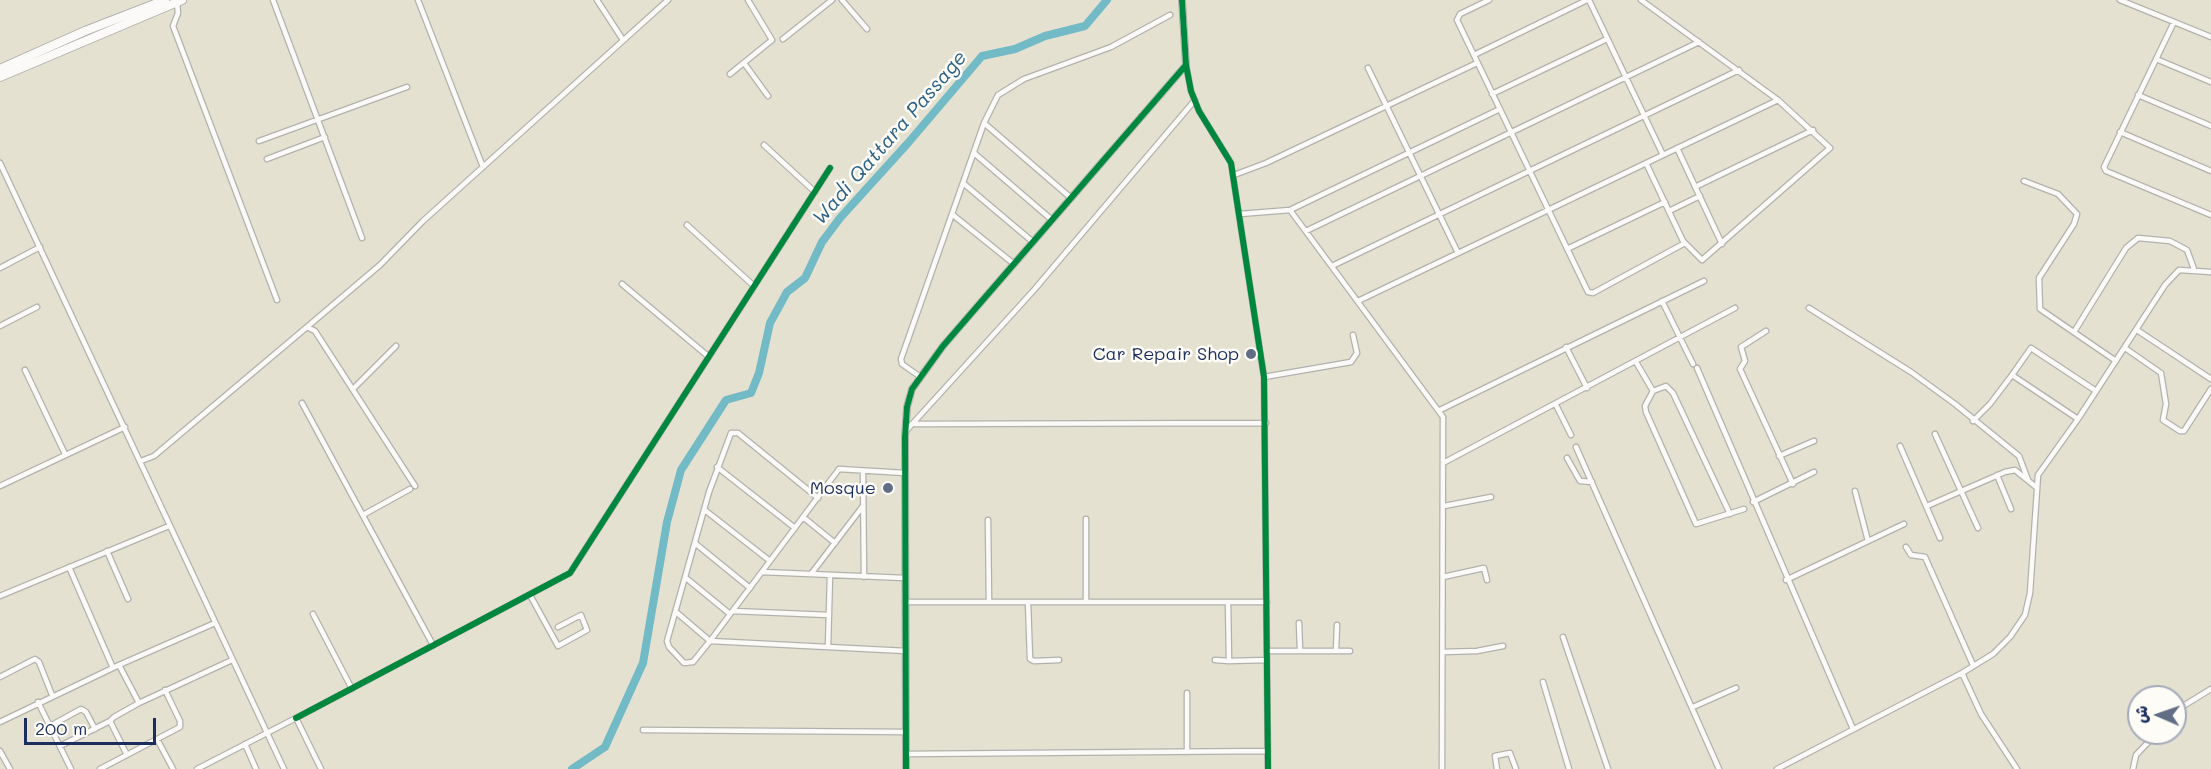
<!DOCTYPE html>
<html>
<head>
<meta charset="utf-8">
<style>
	body { margin:0 }
	#map { position:relative; width:2211px; height:769px; overflow:hidden; background:#e5e1d1; font-family:Mali,"Playpen Sans Arabic",sans-serif }
	canvas { display:block }
	.north { position:absolute; left:2127px; top:685px; width:60px; height:60px; box-sizing:border-box; background:#fdfcf7; border:2px solid #a3aaba; border-radius:50%; rotate:272deg; font-size:16px; font-weight:700; line-height:24px; text-align:center; color:#1b2f5e }
	.north::after { content:''; display:block; margin:auto; width:21px; height:27px; background:#626d86; clip-path:polygon(50% 0,100% 100%,50% 72%,0 100%) }
	.scale { position:absolute; left:24px; top:718px; width:132px; height:27px; box-sizing:border-box; border:3px solid #1b2f5e; border-top:0; padding-left:8px; font-size:18px; line-height:21px; white-space:nowrap; color:#1b2f5e; -webkit-text-stroke:4px #fdfcf7; paint-order:stroke }
</style>
</head>
<body>
<div id="map">
<canvas width="2211" height="769"></canvas>
<div class="north">ش</div>
<div class="scale">200 m</div>
</div>
<script>
const ctx = document.querySelector('canvas').getContext('2d');
ctx.lineJoin = 'round';
const shape = rows => new Path2D(rows.map(r => 'M' + r).join(''));
function trace(path, color, width, dash) { ctx.strokeStyle = color; ctx.lineWidth = width; ctx.lineCap = dash ? 'butt' : 'round'; ctx.setLineDash(dash || []); ctx.stroke(path); }
function write(font, color, halo, rows, align = 'center') {
  ctx.font = font + ' Mali,sans-serif'; ctx.lineWidth = 5; ctx.setLineDash([]); ctx.textBaseline = 'middle'; ctx.strokeStyle = halo; ctx.fillStyle = color; for (const [text, x, y, turn = 0] of rows) {
    ctx.save(); ctx.translate(x, y); ctx.rotate((+turn || 0) * Math.PI / 180); ctx.textAlign = isNaN(turn) ? turn : align; if (halo) ctx.strokeText(text, 0, 0); ctx.fillText(text, 0, 0); ctx.restore();
  }
}
const river = shape([
	[572,769,605,747,643,663,667,522,681,470,726,400,751,393,759,373,770,323,787,292,805,278,822,242,840,218,908,143,982,56,1015,49,1045,36,1085,26,1107,0]
]);
const minor = shape([
	[273,0,362,238],
	[418,0,483,167],
	[597,0,623,40],
	[842,0,867,29],
	[1489,0,1460,14,1457,20,1588,292,1593,293,1685,243],
	[1589,0,1663,155],
	[1641,0,1778,100,1830,148,1702,260,1683,241,1646,163],
	[2120,0,2211,37],
	[177,2,178,13,173,26,277,300],
	[2174,22,2104,167,2106,171,2211,215],
	[783,39,832,0],
	[1474,55,1587,0],
	[2156,59,2211,82],
	[744,63,768,96],
	[1186,65,1191,91,1199,111,1231,163,1264,377,1268,769],
	[1368,68,1458,253],
	[730,74,772,40,748,0],
	[1492,94,1607,39],
	[2138,95,2211,126],
	[984,123,1071,198],
	[2120,132,2211,171],
	[259,141,407,87],
	[764,145,815,192],
	[1677,148,1722,244],
	[974,153,1052,220],
	[267,159,325,137],
	[0,163,284,769],
	[1234,175,1266,163,1477,63],
	[2024,181,2058,194,2077,214,2074,224,2039,278,2040,309,2116,361],
	[963,183,1033,242],
	[1695,187,1813,130],
	[1290,210,1500,109],
	[1669,211,1700,196],
	[1240,214,1290,210,1443,417,1442,769],
	[953,215,1014,264],
	[687,225,754,286],
	[1306,231,1699,42],
	[1567,249,1665,202],
	[1332,266,1739,70],
	[0,268,40,247],
	[622,284,709,357],
	[1358,301,1778,100],
	[1662,301,1693,364],
	[1809,308,1911,372,1955,404,2019,456,2028,480],
	[0,326,37,307],
	[307,327,380,265,423,221,668,0],
	[2137,330,2211,379],
	[1766,331,1741,347,1745,361,1740,369,1793,484],
	[2074,332,2126,248,2138,238,2170,241,2187,250,2194,269],
	[1566,347,1587,388],
	[2125,348,2161,373,2166,404,2163,420,2180,431,2184,431,2211,389],
	[1636,362,1653,391,1645,406,1646,412,1696,524,1744,509],
	[1697,368,1853,729],
	[25,370,65,454],
	[2012,375,2031,348,2096,391],
	[919,376,902,364,901,359,984,123,998,95,1024,79,1111,47,1170,15],
	[1264,377,1351,362,1357,353,1353,335],
	[353,389,396,346],
	[1653,391,1666,386,1673,393,1730,514],
	[302,403,433,645],
	[1556,405,1571,435],
	[1440,410,1704,281],
	[1973,421,1990,404,2012,375,2078,419],
	[912,424,1266,423],
	[905,432,1034,290,1195,100],
	[1935,434,1978,528],
	[1900,446,1940,538],
	[1576,447,1719,769],
	[1779,456,1814,441],
	[1567,458,1580,481,1592,482],
	[141,461,154,456,307,327,315,331,415,486],
	[1445,462,1735,308],
	[717,467,795,528],
	[863,471,864,577],
	[1997,475,2011,509],
	[0,486,125,427],
	[1855,491,1868,541],
	[818,498,738,433,731,433,709,492,667,641,669,647,684,663,693,662,710,641,839,469,905,473],
	[1753,502,1814,472],
	[1444,506,1491,497],
	[1927,506,2005,472,2015,470,2036,487],
	[706,511,770,561],
	[363,515,410,489],
	[803,517,835,543],
	[988,520,989,602],
	[696,544,750,588],
	[1906,547,1911,555,1925,557,1973,665],
	[107,551,128,599],
	[69,567,113,668],
	[762,572,905,578],
	[811,574,863,506],
	[1443,577,1484,568,1487,580],
	[686,578,730,614],
	[1786,580,1904,524],
	[530,595,558,646,587,630,581,615,558,627],
	[0,596,169,526],
	[905,602,1267,602],
	[1028,602,1030,659,1034,661,1059,660],
	[1086,602,1086,519],
	[1228,602,1229,661,1267,660],
	[733,611,829,615],
	[676,612,710,641,906,651],
	[313,614,352,689],
	[1299,623,1300,650],
	[1563,637,1608,769],
	[828,647,830,575],
	[1267,651,1350,651],
	[1336,651,1337,625],
	[1443,652,1477,651,1503,646],
	[1215,660,1229,661],
	[1962,673,1981,714,2017,769],
	[0,677,35,659,39,662,52,695],
	[1543,682,1569,769],
	[1187,693,1187,752],
	[38,702,71,769],
	[139,703,119,665,215,623],
	[1693,707,1736,688],
	[2175,711,2211,689],
	[296,718,570,573,830,168],
	[110,721,126,753],
	[0,722,119,665],
	[50,726,81,709,86,712,95,729],
	[643,730,906,732],
	[157,739,173,769],
	[245,744,256,769],
	[60,746,110,721,114,717,139,703,232,660],
	[0,751,10,769],
	[906,754,1268,751],
	[100,769,180,727,180,721,165,690],
	[197,769,296,718,321,769],
	[1497,769,1495,756,1510,753,1516,769],
	[1777,769,1962,673,1993,654,2010,637,2025,615,2030,593,2038,475,2078,419,2165,285,2179,270,2211,272],
	[2133,769,2136,755,2157,733]
]);
const tertiary = shape([
	[906,769,905,437,907,407,912,389,943,346,1186,65,1182,0]
]);
const trunk = shape([
	[0,69,85,31,165,0],
	[0,77,182,0]
]);
const cycleway = shape([
	[1186,65,1191,91,1199,111,1231,163,1264,377,1268,769],
	[296,718,570,573,830,168],
	[906,769,905,437,907,407,912,389,943,346,1186,65,1182,0]
]);
const markers = [
	[1251,354,6,"#626d86"],
	[888,488,6,"#626d86"]
];
const poiNames = [
	["Car Repair Shop",1239,354],
	["Mosque",876,488]
];
const waterNames = [
	["Wadi Qattara Passage",890,138,-49]
];
trace(river, '#72bac6', 8);
trace(minor, '#b2b2ad', 7);
trace(tertiary, '#b2b2ad', 8);
trace(trunk, '#b2b2ad', 10);
trace(minor, '#fbfaf8', 4.5);
trace(tertiary, '#fbfaf8', 6);
trace(trunk, '#fbfaf8', 8);
trace(cycleway, '#00873e', 6);
for (const [x, y, r, color] of markers) { const dot = new Path2D(); dot.arc(x, y, r, 0, 2 * Math.PI); ctx.fillStyle = color; ctx.fill(dot); trace(dot, '#fdfcf7', 2); }
write('18px', '#1b2f5e', '#fdfcf7', poiNames, 'right');
write('italic 20px', '#2a6086', '#fdfcf7', waterNames);
</script>
</body>
</html>
